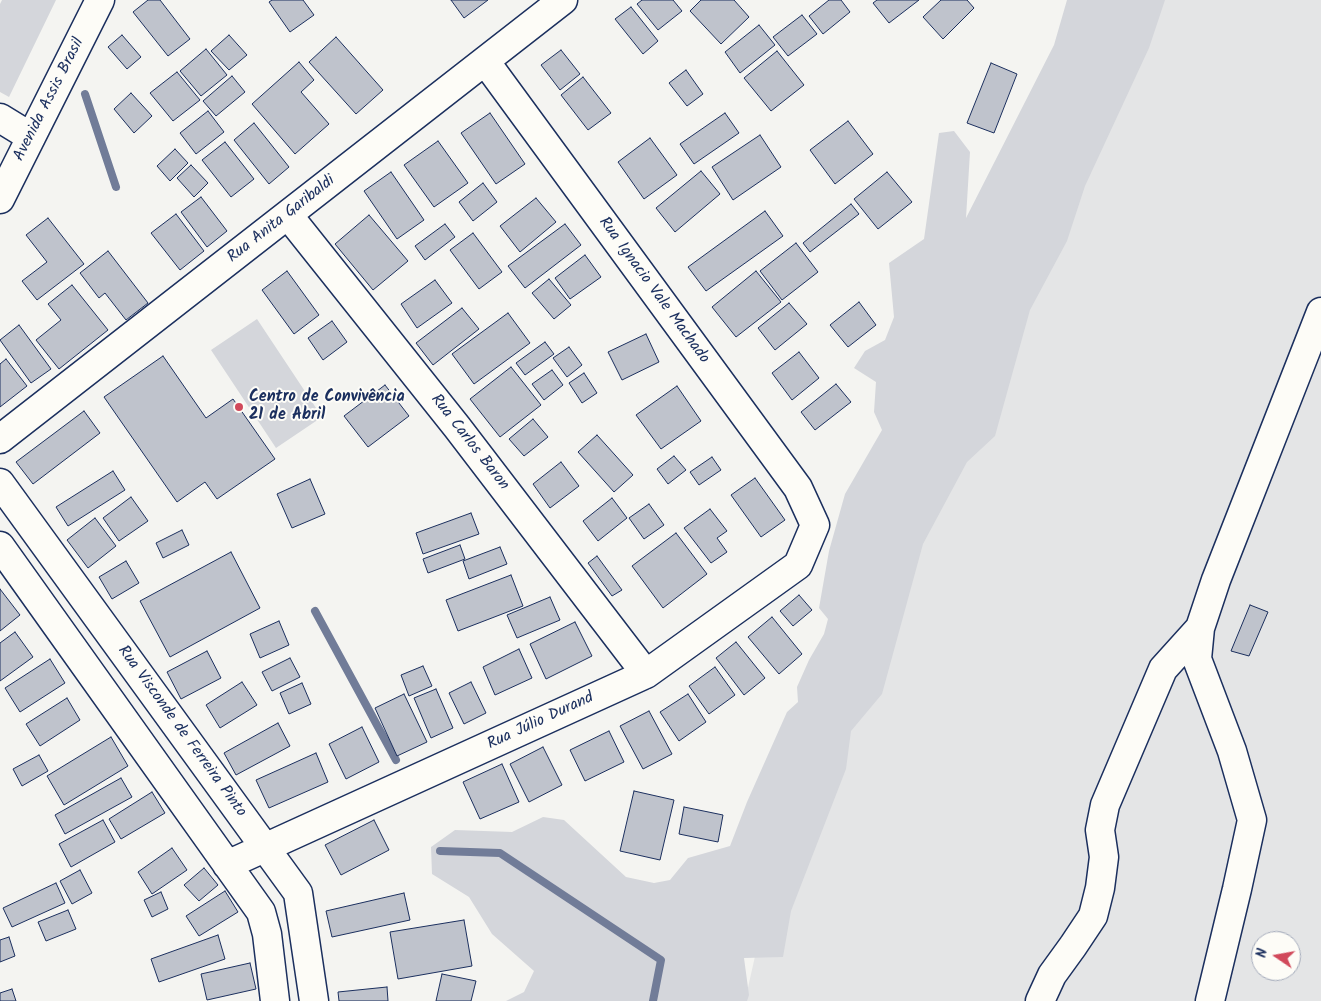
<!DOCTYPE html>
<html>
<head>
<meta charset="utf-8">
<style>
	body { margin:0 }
	#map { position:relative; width:1321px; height:1001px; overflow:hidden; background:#f4f4f1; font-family:Kalam,sans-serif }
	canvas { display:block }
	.north { position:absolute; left:1251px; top:931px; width:50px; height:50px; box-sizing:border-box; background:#fdfcf7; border:1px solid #a3aaba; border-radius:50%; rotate:282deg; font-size:14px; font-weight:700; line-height:20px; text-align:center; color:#1b2f5e }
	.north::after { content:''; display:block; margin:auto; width:18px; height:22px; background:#d1495b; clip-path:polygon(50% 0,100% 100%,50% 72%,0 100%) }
</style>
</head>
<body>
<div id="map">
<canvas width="1321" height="1001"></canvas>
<div class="north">N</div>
</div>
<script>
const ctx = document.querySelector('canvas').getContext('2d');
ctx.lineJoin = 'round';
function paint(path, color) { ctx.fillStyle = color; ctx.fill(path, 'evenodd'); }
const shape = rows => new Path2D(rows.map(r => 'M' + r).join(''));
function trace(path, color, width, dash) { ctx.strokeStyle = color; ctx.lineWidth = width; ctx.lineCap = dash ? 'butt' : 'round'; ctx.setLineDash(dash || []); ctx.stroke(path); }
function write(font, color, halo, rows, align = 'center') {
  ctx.font = font + ' Kalam,sans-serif'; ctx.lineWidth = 4; ctx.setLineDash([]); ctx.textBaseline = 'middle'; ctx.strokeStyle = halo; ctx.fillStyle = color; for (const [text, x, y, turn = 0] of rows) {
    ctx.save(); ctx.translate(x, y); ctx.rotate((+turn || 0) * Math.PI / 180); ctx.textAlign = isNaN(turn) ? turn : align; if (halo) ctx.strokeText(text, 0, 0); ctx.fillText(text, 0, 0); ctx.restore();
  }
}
const built = shape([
	[1138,0,1321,0,1321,1001,745,1001,764,916],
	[1261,941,1291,941,1291,971,1261,971]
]);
const green = shape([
	[2,0,56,0,9,97,0,92,0,4],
	[1067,0,1165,0,1149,48,1085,186,1067,241,1030,310,995,436,967,462,923,544,882,694,851,731,846,769,791,911,783,957,744,958,749,995,747,1001,506,1001,524,992,534,971,492,934,469,897,432,874,431,847,455,830,512,832,543,817,564,820,626,877,654,883,670,880,688,858,730,846,747,802,787,712,798,702,797,687,809,660,824,634,828,619,819,608,829,551,845,494,882,430,874,412,876,382,854,368,865,351,885,340,894,317,889,263,924,239,939,133,954,131,970,152,966,218,1054,45],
	[257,319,322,417,276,448,211,350]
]);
const stream = shape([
	[85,94,116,187],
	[315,611,396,760],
	[440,851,500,853,661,960,653,1001]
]);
const building = shape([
	[148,0,160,0,190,39,168,56,133,12,148,0],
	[272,0,303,0,314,15,290,32,269,2,272,0],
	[451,0,488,0,464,18,451,0],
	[642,0,673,0,682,11,658,30,637,4,642,0],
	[701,0,734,0,749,17,721,44,690,11,701,0],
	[829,0,841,0,850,12,823,34,809,16,829,0],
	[877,0,919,0,889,23,873,3,877,0],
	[941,0,967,0,974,8,943,39,923,17,941,0],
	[631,7,658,41,643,54,615,19,631,7],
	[802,15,817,34,788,56,773,37,802,15],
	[759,25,775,45,740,73,725,52,759,25],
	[122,35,141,57,127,69,108,47,122,35],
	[229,35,247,55,229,70,211,51,229,35],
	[336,37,383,90,356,114,309,62,336,37],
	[206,49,227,75,201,96,180,71,206,49],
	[561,50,580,74,560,90,541,65,561,50],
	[777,51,804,85,771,111,744,78,777,51],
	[299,62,314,80,301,92,329,124,295,154,252,104,299,62],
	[991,63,1017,74,994,133,967,123,991,63],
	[686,70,703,94,687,106,669,83,686,70],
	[177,72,200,100,173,121,150,93,177,72],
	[232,76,245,92,216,116,203,101,232,76],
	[583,77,611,113,588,130,561,95,583,77],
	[131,93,152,116,134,133,114,109,131,93],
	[208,111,224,132,196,154,180,133,208,111],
	[490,113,525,164,496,184,461,133,490,113],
	[725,113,739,133,694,164,680,144,725,113],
	[848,121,873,154,835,184,810,150,848,121],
	[254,123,289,167,269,184,234,140,254,123],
	[760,135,781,167,733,200,712,167,760,135],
	[650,138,677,175,644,199,618,162,650,138],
	[438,141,468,183,434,207,404,165,438,141],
	[225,142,254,179,231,197,202,160,225,142],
	[175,149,188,163,170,181,157,166,175,149],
	[191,165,208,183,194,197,177,178,191,165],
	[701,171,720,194,675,232,656,208,701,171],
	[391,172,424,220,397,239,364,191,391,172],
	[887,172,912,202,878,229,854,199,887,172],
	[483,183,497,202,473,221,459,202,483,183],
	[201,197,227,231,207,247,181,212,201,197],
	[536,198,556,222,520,252,500,226,536,198],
	[851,204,859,214,810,252,803,243,851,204],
	[765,211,783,236,706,291,688,267,765,211],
	[176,214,204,251,180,270,151,233,176,214],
	[369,215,408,261,373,290,335,244,369,215],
	[48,218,84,264,37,300,22,281,47,262,26,235,48,218],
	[445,224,455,237,425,260,415,246,445,224],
	[565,224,581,245,525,288,508,266,565,224],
	[473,233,502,272,479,289,450,250,473,233],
	[796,243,818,272,782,300,760,271,796,243],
	[108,251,148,303,126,320,105,293,99,298,80,273,108,251],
	[585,255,601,277,570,299,555,278,585,255],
	[287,271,319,315,294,334,262,290,287,271],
	[756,271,781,302,736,337,712,307,756,271],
	[549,279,571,305,554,319,532,293,549,279],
	[435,280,452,303,417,328,401,304,435,280],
	[72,285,108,330,59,369,36,340,61,320,48,304,72,285],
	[859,302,876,325,848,347,830,325,859,302],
	[789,303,807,324,775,350,758,328,789,303],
	[462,308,479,329,433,365,416,343,462,308],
	[508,313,530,343,474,384,452,354,508,313],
	[332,321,347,342,323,360,308,338,332,321],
	[19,325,51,369,31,383,0,340,19,325],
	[646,334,659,362,622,380,608,352,646,334],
	[545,342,554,354,525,375,516,363,545,342],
	[569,347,582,365,567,377,553,358,569,347],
	[799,352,819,378,792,400,772,373,799,352],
	[163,356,206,418,233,399,275,459,217,499,205,482,177,502,104,397,163,356],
	[6,359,27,386,0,407,0,364,6,359],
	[511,367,541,405,500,437,470,399,511,367],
	[552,370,563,385,544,400,532,384,552,370],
	[584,373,597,393,582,403,569,383,584,373],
	[836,384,851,402,815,430,801,412,836,384],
	[385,385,409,416,368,447,344,416,385,385],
	[677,386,701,421,661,449,636,415,677,386],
	[84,411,100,433,33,484,16,462,84,411],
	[533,419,548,437,524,456,509,439,533,419],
	[597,435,633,475,614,492,578,452,597,435],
	[674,456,686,470,668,484,657,469,674,456],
	[712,457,721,470,699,485,690,472,712,457],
	[561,462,579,486,550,508,533,484,561,462],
	[113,471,125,490,68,526,56,507,113,471],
	[755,478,785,520,761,537,731,495,755,478],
	[310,479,325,514,292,528,277,494,310,479],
	[131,497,148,521,119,541,103,518,131,497],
	[612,498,627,518,598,541,583,521,612,498],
	[649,504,664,525,644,539,629,518,649,504],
	[710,509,727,531,717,538,727,552,711,563,684,528,710,509],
	[471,513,479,534,423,554,416,533,471,513],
	[95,518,116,546,88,568,67,540,95,518],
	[182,530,189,545,163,558,156,543,182,530],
	[676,533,707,574,663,608,632,566,676,533],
	[460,545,465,559,428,573,423,559,460,545],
	[500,547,507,564,469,579,463,561,500,547],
	[231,552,260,608,170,657,140,601,231,552],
	[597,556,622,590,612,596,588,563,597,556],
	[126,561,139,583,112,599,99,577,126,561],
	[511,575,523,606,458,631,446,600,511,575],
	[0,589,20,615,0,631,0,589],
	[799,595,812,610,793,626,780,611,799,595],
	[550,597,560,620,517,638,507,615,550,597],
	[1250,605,1268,612,1249,656,1231,651,1250,605],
	[772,617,802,654,779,674,748,637,772,617],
	[279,621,289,645,260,658,250,634,279,621],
	[575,622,592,656,546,679,530,644,575,622],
	[15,632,33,657,0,681,0,643,15,632],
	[736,642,765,678,744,695,716,658,736,642],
	[519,649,532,678,495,695,483,667,519,649],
	[207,651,221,678,181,699,167,672,207,651],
	[290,658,300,677,272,691,262,672,290,658],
	[50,659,65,683,20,712,5,688,50,659],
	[423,666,432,686,409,696,401,675,423,666],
	[715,667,735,695,709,714,689,686,715,667],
	[242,682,257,705,220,728,206,705,242,682],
	[471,682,486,713,464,724,449,693,471,682],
	[302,683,311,704,289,714,280,693,302,683],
	[436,689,453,728,431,738,414,698,436,689],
	[404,694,427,742,397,756,375,708,404,694],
	[688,694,706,722,679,741,660,712,688,694],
	[67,698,80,720,40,746,26,724,67,698],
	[649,711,672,754,643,769,620,726,649,711],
	[278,723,290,746,236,775,224,753,278,723],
	[362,727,379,762,346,779,329,744,362,727],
	[609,731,624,762,585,781,570,750,609,731],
	[111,737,128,766,64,805,47,776,111,737],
	[543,747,562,785,529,802,510,764,543,747],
	[316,753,328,782,269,808,256,780,316,753],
	[39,755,48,771,22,786,13,769,39,755],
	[502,764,519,802,480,819,463,782,502,764],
	[121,778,132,797,65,834,55,815,121,778],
	[634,791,674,800,660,860,620,851,634,791],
	[152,792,165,813,121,839,109,819,152,792],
	[684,807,723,815,718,842,679,834,684,807],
	[103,820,115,842,71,867,59,844,103,820],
	[374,820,389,850,341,875,325,845,374,820],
	[172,848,187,870,152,894,138,872,172,848],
	[204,868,218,885,199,901,184,885,204,868],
	[80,870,92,893,72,904,60,881,80,870],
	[56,883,65,903,12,927,3,908,56,883],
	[225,891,238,912,199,936,186,916,225,891],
	[161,892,168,909,152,917,144,900,161,892],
	[404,893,410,920,332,937,326,911,404,893],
	[68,910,76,929,46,941,38,922,68,910],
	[464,920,472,966,398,979,390,932,464,920],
	[218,935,225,959,159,982,151,959,218,935],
	[9,937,15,956,0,962,0,940,9,937],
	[250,963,256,989,207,1000,201,974,250,963],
	[442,974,476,981,471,1001,436,1001,442,974],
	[387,987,388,1001,339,1001,338,992,387,987],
	[12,989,16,1001,0,1001,0,993,12,989]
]);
const minor = shape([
	[0,118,31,137],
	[0,199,100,0],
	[288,215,457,427,646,674],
	[0,439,563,0],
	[0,483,298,893,314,1001],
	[0,546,261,912,267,934,275,1001],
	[227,865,646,674,798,565,815,525,798,488,485,61],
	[1040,1001,1052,975,1073,946,1093,916,1100,888,1104,857,1100,830,1105,805,1163,669,1200,628],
	[1210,1001,1237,889,1252,820,1232,751,1197,659,1200,628,1216,580,1321,312]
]);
const markers = [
	[239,407,5,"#d1495b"]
];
const streetNames = [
	["Avenida Assis Brasil",50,100,-63],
	["Rua Anita Garibaldi",282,220,-38],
	["Rua Ignacio Vale Machado",653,291,54],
	["Rua Carlos Baron",469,443,52],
	["Rua Júlio Durand",541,722,-25],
	["Rua Visconde de Ferreira Pinto",181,732,54]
];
const poiNames = [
	["Centro de Convivência",249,398],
	["21 de Abril",249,416]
];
paint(built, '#e4e5e6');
paint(green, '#d4d6db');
trace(stream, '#717c98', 8);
paint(building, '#bfc3cc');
trace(building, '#1b2f5e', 1);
trace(minor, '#1b2f5e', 31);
trace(minor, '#fdfcf7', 28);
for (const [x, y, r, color] of markers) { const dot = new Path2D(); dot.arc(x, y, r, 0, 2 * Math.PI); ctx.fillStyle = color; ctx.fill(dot); trace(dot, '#fdfcf7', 2); }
write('16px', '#1b2f5e', '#fdfcf7', streetNames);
write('bold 16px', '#1b2f5e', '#fdfcf7', poiNames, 'left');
</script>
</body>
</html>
